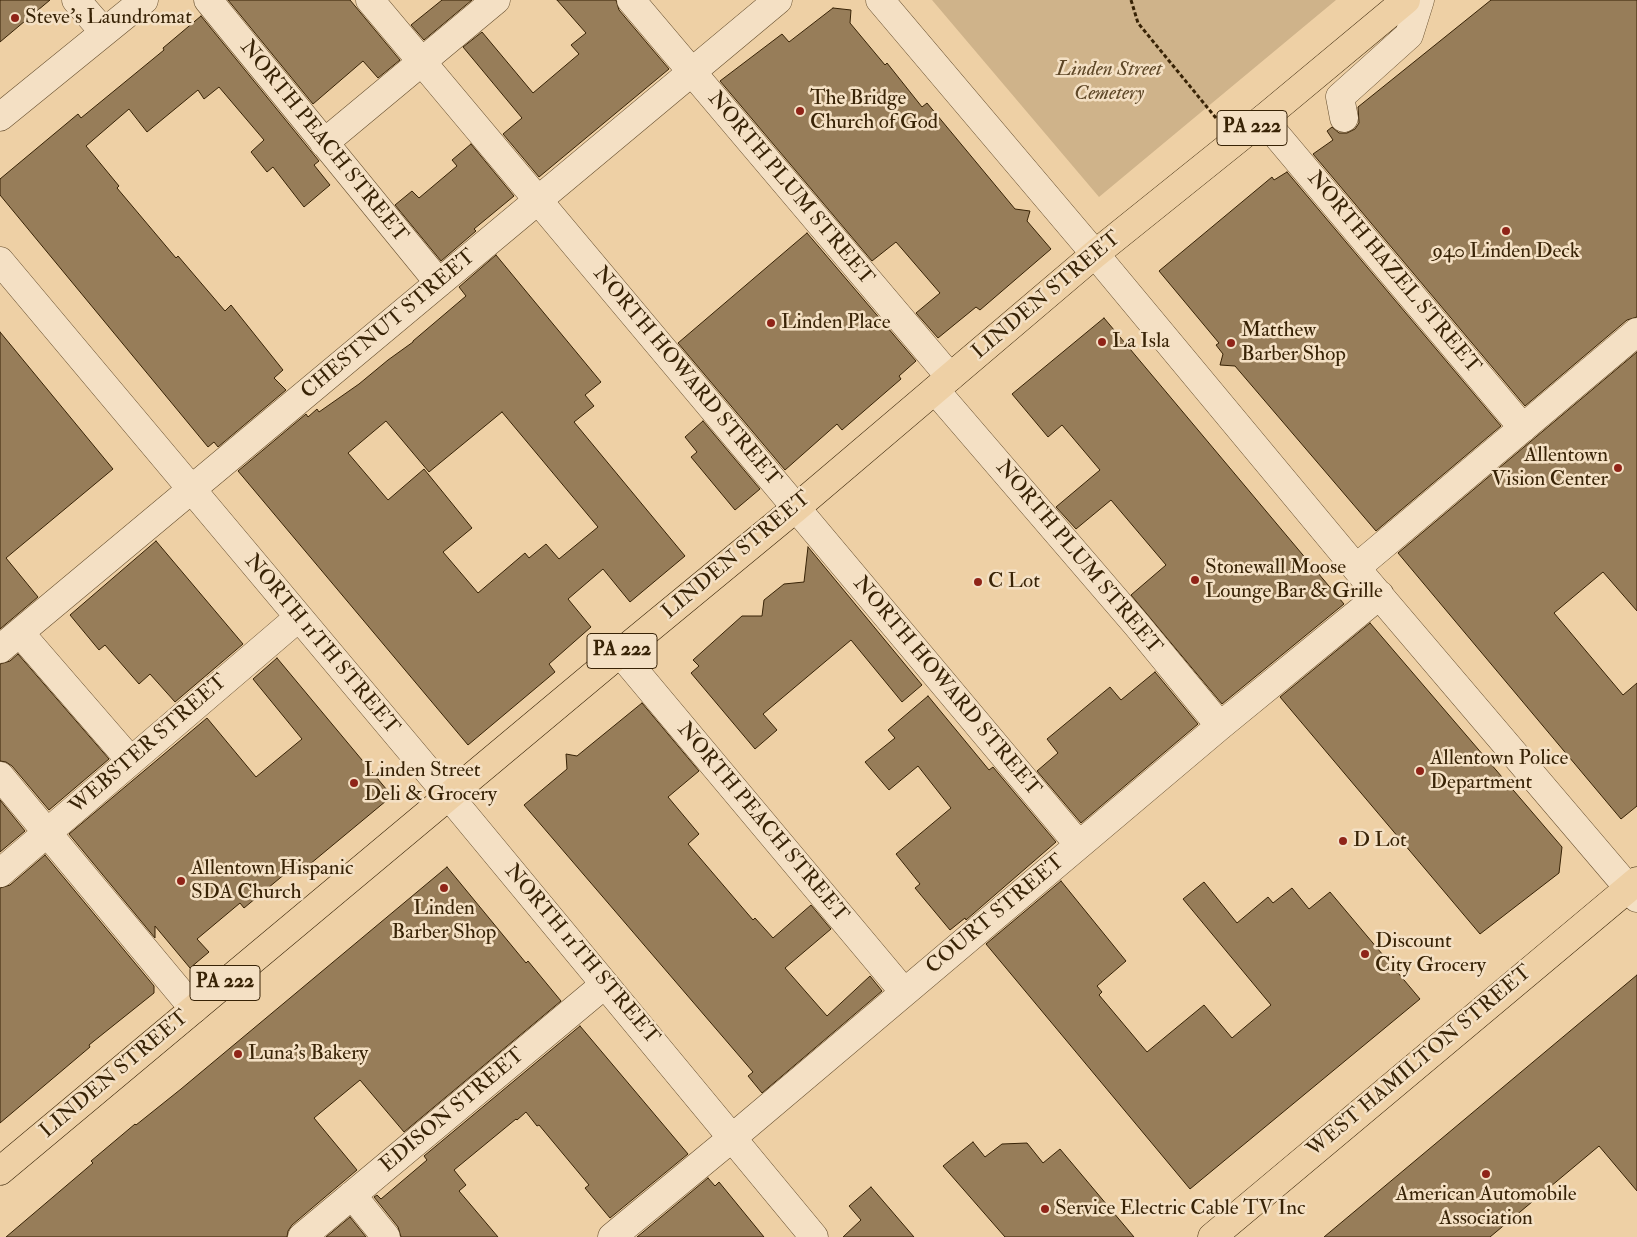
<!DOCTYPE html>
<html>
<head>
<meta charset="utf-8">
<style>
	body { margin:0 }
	canvas { display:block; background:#eed0a5 }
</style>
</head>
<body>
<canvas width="1637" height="1237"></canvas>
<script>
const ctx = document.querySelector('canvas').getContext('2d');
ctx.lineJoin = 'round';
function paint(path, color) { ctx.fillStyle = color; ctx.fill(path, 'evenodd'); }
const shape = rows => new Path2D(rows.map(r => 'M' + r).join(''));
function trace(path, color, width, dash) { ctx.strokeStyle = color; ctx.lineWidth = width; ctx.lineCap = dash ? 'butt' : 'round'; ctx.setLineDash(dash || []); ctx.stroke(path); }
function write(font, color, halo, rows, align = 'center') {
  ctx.font = font + ' "IM FELL Double Pica",serif'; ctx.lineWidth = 5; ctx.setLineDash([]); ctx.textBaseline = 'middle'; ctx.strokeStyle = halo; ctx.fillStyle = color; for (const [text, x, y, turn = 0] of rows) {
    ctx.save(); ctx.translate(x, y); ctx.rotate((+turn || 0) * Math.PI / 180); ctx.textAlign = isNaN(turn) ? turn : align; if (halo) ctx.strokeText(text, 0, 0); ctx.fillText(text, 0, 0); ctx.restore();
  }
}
const green = shape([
	[932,0,1336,0,1099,197]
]);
const building = shape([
	[0,0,50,0,0,42,0,0],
	[228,0,350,0,400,60,378,78,363,61,313,104,228,0],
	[442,0,472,0,424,40,411,25,442,0],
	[557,0,616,0,619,10,669,69,539,177,503,134,522,118,463,47,482,32,533,93,579,54,571,45,586,33,557,0],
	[1491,0,1637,0,1637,317,1627,320,1525,406,1313,154,1333,140,1327,131,1332,127,1339,133,1347,133,1355,129,1359,123,1358,107,1491,0],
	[833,8,851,10,850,23,885,65,887,63,922,107,927,103,1015,209,1030,211,1027,221,1051,249,980,310,976,307,938,338,916,313,940,293,896,242,872,261,720,81,782,34,789,42,833,8],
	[201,16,319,161,314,165,330,185,304,207,273,167,267,172,251,152,264,140,219,87,204,99,198,90,147,132,129,109,86,146,119,186,117,188,176,258,178,256,225,311,231,305,283,370,274,378,286,390,218,447,214,442,208,447,0,195,0,179,78,114,81,118,164,50,163,48,201,16],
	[471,144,514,196,474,229,476,231,441,261,395,205,412,191,419,198,457,166,452,160,471,144],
	[1287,172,1501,426,1376,531,1235,366,1220,365,1223,354,1216,345,1219,343,1159,271,1272,177,1274,180,1287,172],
	[807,233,916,361,899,376,901,379,842,430,837,424,785,470,678,343,807,233],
	[496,255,601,382,585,395,594,406,574,422,685,556,630,602,603,569,568,599,591,627,549,664,555,672,468,745,238,471,306,414,308,417,317,409,319,412,359,384,388,360,413,342,413,341,466,296,459,287,496,255],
	[502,412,598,527,559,559,546,544,529,558,525,553,478,593,443,552,472,528,424,469,388,500,348,453,386,421,429,472,502,412],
	[1104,318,1344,604,1222,704,1131,595,1166,565,1111,500,1076,529,1056,507,1100,470,1062,425,1048,437,1012,394,1104,318],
	[0,332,113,469,6,558,38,597,0,629,0,332],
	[1637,352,1637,611,1603,572,1554,613,1623,695,1637,683,1637,806,1621,819,1398,553,1637,352],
	[703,421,760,489,735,510,691,457,697,452,685,437,703,421],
	[156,541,243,644,175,702,150,674,139,684,105,645,99,650,70,615,156,541],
	[808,547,922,685,902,702,851,640,763,714,777,730,755,749,691,673,699,666,693,660,742,616,762,616,764,600,784,584,804,582,808,547],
	[1370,623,1562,847,1559,873,1480,934,1280,697,1370,623],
	[18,654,109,759,49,810,12,766,6,762,0,761,0,664,10,661,18,654],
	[277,658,392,796,298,874,292,868,244,908,240,903,197,939,209,952,190,968,155,926,155,938,69,834,207,718,256,777,302,739,253,679,277,658],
	[1155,672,1198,724,1081,823,1037,771,1058,753,1047,739,1110,687,1121,700,1155,672],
	[928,696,989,770,993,767,1056,842,966,920,965,918,950,930,915,888,920,884,896,854,951,808,918,766,889,790,865,762,895,738,888,730,928,696],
	[642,703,699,771,668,797,699,834,688,844,753,920,755,918,773,938,811,905,831,929,785,968,827,1016,870,976,882,991,762,1093,748,1076,753,1072,524,805,567,769,566,754,577,756,642,703],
	[0,800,25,831,0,852,0,800],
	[45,855,154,986,154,993,89,1045,90,1047,0,1123,0,888,10,885,45,855],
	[447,867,526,963,528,961,561,1001,404,1132,360,1080,314,1118,357,1170,292,1225,288,1231,287,1237,6,1237,93,1163,91,1161,135,1124,136,1125,181,1089,447,867],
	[1061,881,1126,961,1097,986,1102,992,1099,995,1147,1052,1204,1005,1232,1038,1271,1005,1183,899,1204,882,1237,923,1268,897,1273,903,1292,888,1309,909,1330,892,1420,999,1190,1189,986,944,1061,881],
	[1637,975,1637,1191,1599,1146,1490,1237,1324,1237,1637,975],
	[580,1026,688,1154,610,1218,585,1188,589,1185,539,1125,537,1126,526,1112,517,1120,516,1119,454,1170,466,1185,459,1191,498,1237,401,1237,398,1227,374,1197,377,1195,381,1199,427,1160,424,1156,580,1026],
	[973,1142,985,1157,1002,1144,1027,1143,1043,1163,1060,1149,1134,1237,1005,1237,943,1166,973,1142],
	[708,1178,715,1186,719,1182,764,1237,637,1237,708,1178],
	[871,1187,914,1237,843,1237,861,1220,849,1206,871,1187],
	[350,1217,366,1237,326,1237,350,1217]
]);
const path = shape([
	[1131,0,1138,23,1216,118]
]);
const minor = shape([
	[76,0,104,32],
	[208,0,439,283],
	[370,0,1079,845],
	[631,0,950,377],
	[880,0,1095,254,1356,568,1637,898],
	[0,117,144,0],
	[1344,118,1340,97,1409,35,1420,0],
	[1263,119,1523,428],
	[324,143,496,0],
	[0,261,449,796,814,1237],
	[935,390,1137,625,1220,726],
	[1356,568,1637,332],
	[20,633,130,760],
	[0,649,778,0],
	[620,653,904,992],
	[0,776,194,1009],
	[0,873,298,618],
	[352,1195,386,1237],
	[302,1237,604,985],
	[612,1237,732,1138,1220,726,1380,595]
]);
const major = shape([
	[0,1171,620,653,796,508,1095,254,1263,119,1406,0],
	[1212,1237,1637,881]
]);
const markers = [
	[15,18,5,"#8f2418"],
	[800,111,5,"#8f2418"],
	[1506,231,5,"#8f2418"],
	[771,323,5,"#8f2418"],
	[1102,342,5,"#8f2418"],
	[1231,343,5,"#8f2418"],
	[1618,468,5,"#8f2418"],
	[1195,580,5,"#8f2418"],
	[978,582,5,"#8f2418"],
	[1420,771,5,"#8f2418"],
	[354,783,5,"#8f2418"],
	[1343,841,5,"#8f2418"],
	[181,881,5,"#8f2418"],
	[444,888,5,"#8f2418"],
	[1365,954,5,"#8f2418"],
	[238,1054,5,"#8f2418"],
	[1486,1174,5,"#8f2418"],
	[1045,1209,5,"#8f2418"]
];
const shields = [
	[1252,128,70],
	[622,651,70],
	[225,983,70]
];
const shieldNames = [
	["PA 222",1252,128],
	["PA 222",622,651],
	["PA 222",225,983]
];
const poiNames = [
	["Steve's Laundromat",25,18],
	["The Bridge",810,99],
	["Church of God",810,123],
	["940 Linden Deck",1506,252,"center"],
	["Linden Place",781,323],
	["Matthew",1241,331],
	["Barber Shop",1241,355],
	["La Isla",1112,342],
	["Allentown",1608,456,"right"],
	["Vision Center",1608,480,"right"],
	["Stonewall Moose",1205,568],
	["Lounge Bar & Grille",1205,592],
	["C Lot",988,582],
	["Allentown Police",1430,759],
	["Department",1430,783],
	["Linden Street",364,771],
	["Deli & Grocery",364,795],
	["D Lot",1353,841],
	["Allentown Hispanic",191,869],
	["SDA Church",191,893],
	["Linden",444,909,"center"],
	["Barber Shop",444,933,"center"],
	["Discount",1375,942],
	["City Grocery",1375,966],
	["Luna's Bakery",248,1054],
	["American Automobile",1486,1195,"center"],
	["Association",1486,1219,"center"],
	["Service Electric Cable TV Inc",1055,1209]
];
const parkNames = [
	["Linden Street",1109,70],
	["Cemetery",1109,94]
];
const streetNames = [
	["NORTH PEACH STREET",323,142,51],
	["NORTH PLUM STREET",790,189,50],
	["NORTH HAZEL STREET",1393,273,50],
	["LINDEN STREET",1047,296,-40],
	["CHESTNUT STREET",389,325,-40],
	["NORTH HOWARD STREET",686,377,50],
	["LINDEN STREET",737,556,-40],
	["NORTH PLUM STREET",1078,558,50],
	["NORTH 11TH STREET",321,645,50],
	["NORTH HOWARD STREET",946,687,50],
	["WEBSTER STREET",149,745,-41],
	["NORTH PEACH STREET",762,823,50],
	["COURT STREET",996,915,-40],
	["NORTH 11TH STREET",581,955,50],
	["WEST HAMILTON STREET",1420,1062,-40],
	["LINDEN STREET",115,1075,-40],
	["EDISON STREET",453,1111,-40]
];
paint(green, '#cfb38a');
paint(building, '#977d59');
trace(building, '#382306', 1);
trace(minor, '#664e2e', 29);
trace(major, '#382306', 29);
trace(path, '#382306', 3, [4, 2.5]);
trace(minor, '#f4e0c4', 28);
trace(major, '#eed0a5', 28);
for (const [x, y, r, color] of markers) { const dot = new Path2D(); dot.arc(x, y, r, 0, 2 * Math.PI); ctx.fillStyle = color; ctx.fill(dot); trace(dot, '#f4e0c4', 2); }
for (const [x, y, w] of shields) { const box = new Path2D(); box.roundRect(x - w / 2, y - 17.5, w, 35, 4); ctx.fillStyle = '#f4e0c4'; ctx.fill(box); trace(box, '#382306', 1); }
write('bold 20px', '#382306', null, shieldNames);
write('21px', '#382306', '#f4e0c4', poiNames, 'left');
write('italic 21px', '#5e4727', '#f4e0c4', parkNames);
write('21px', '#382306', '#f4e0c4', streetNames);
</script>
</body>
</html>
